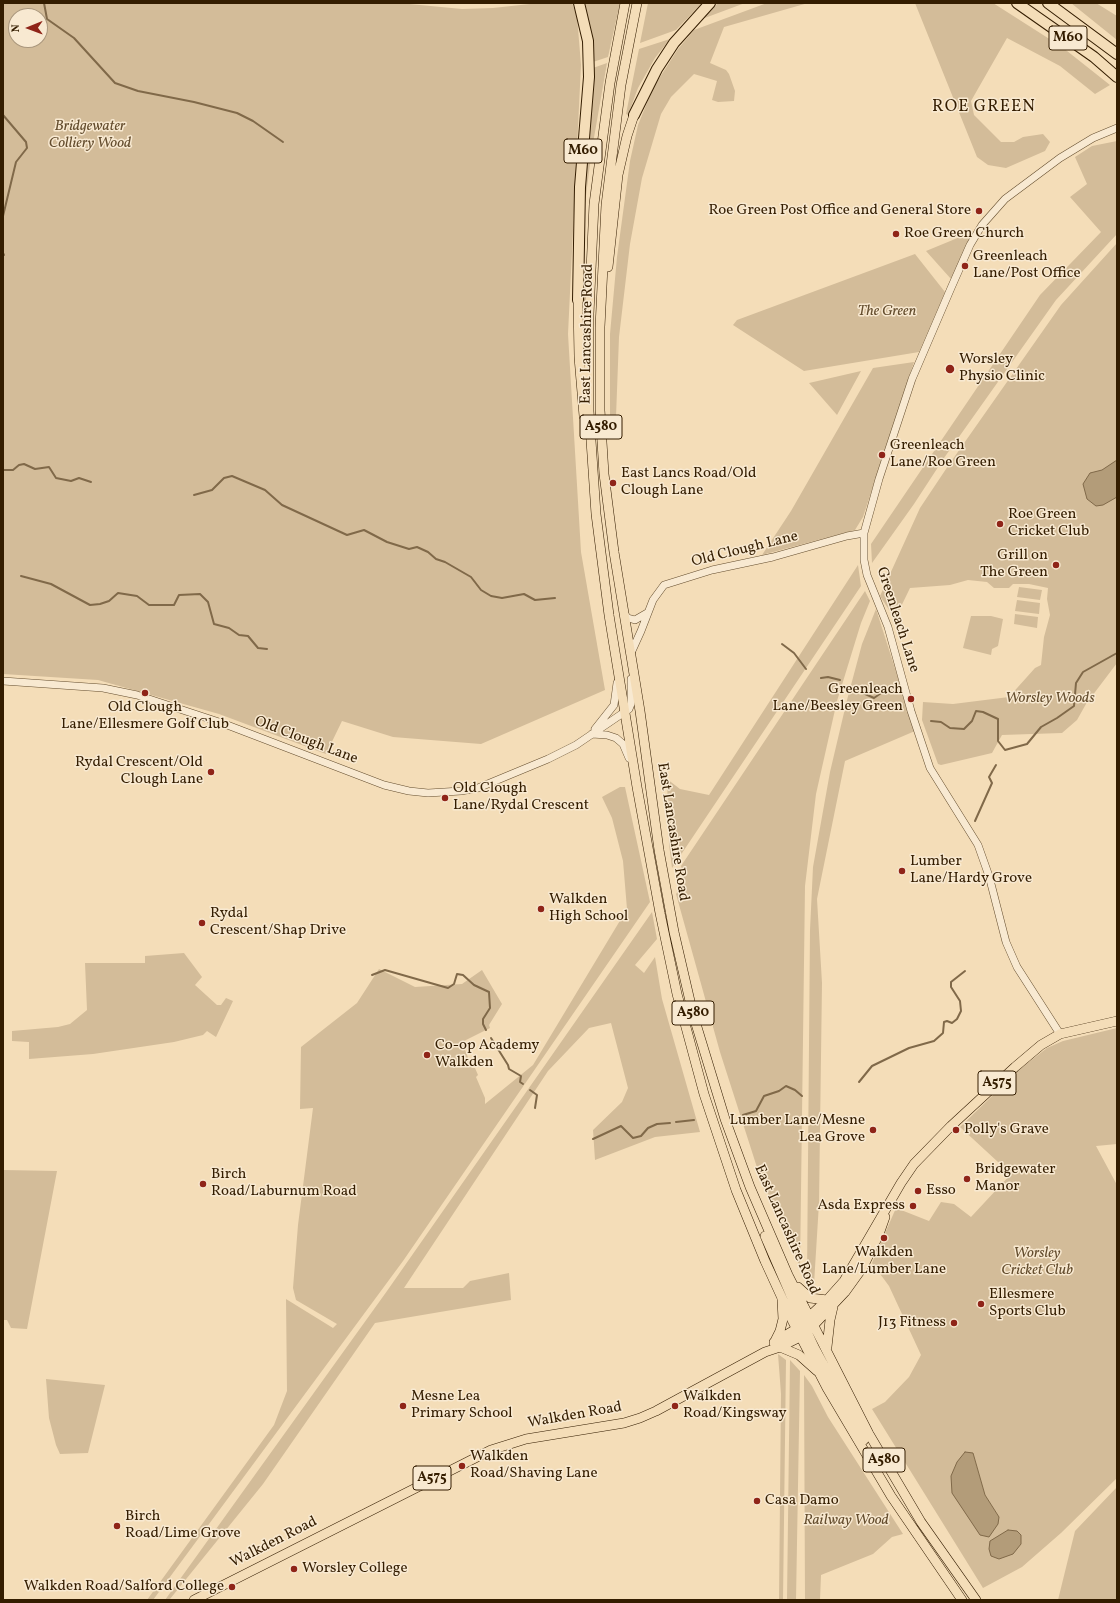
<!DOCTYPE html>
<html>
<head>
<meta charset="utf-8">
<style>
	body { margin:0 }
	#map { position:relative; width:1120px; height:1603px; overflow:hidden; background:#f4ddb8; font-family:Vollkorn,serif }
	canvas { display:block }
	.frame { position:absolute; inset:0; border:4px solid #341d00; pointer-events:none }
	.north { position:absolute; left:8px; top:8px; width:40px; height:40px; box-sizing:border-box; background:#f8e9d1; border:1px solid #aa977d; border-radius:50%; rotate:269deg; font-size:11px; font-weight:700; line-height:16px; text-align:center; color:#341d00 }
	.north::after { content:''; display:block; margin:auto; width:14px; height:18px; background:#8f2418; clip-path:polygon(50% 0,100% 100%,50% 72%,0 100%) }
</style>
</head>
<body>
<div id="map">
<canvas width="1120" height="1603"></canvas>
<div class="frame"></div>
<div class="north">N</div>
</div>
<script>
const ctx = document.querySelector('canvas').getContext('2d');
ctx.lineJoin = 'round';
function paint(path, color) { ctx.fillStyle = color; ctx.fill(path, 'evenodd'); }
const shape = rows => new Path2D(rows.map(r => 'M' + r).join(''));
function trace(path, color, width, dash) { ctx.strokeStyle = color; ctx.lineWidth = width; ctx.lineCap = dash ? 'butt' : 'round'; ctx.setLineDash(dash || []); ctx.stroke(path); }
function write(font, color, halo, rows, align = 'center') {
  ctx.font = font + ' Vollkorn,serif'; ctx.lineWidth = 3; ctx.setLineDash([]); ctx.textBaseline = 'middle'; ctx.strokeStyle = halo; ctx.fillStyle = color; for (const [text, x, y, turn = 0] of rows) {
    ctx.save(); ctx.translate(x, y); ctx.rotate((+turn || 0) * Math.PI / 180); ctx.textAlign = isNaN(turn) ? turn : align; if (halo) ctx.strokeText(text, 0, 0); ctx.fillText(text, 0, 0); ctx.restore();
  }
}
const green = shape([
	[3,3,399,3,462,9,493,8,539,3,572,3,577,16,581,65,568,334,581,552,605,690,481,744,393,737,342,721,326,754,219,714,98,680,3,674],
	[16,16,40,16,40,40,16,40],
	[585,3,620,3,608,57,593,62,590,27],
	[648,3,702,3,676,30,640,43],
	[718,3,745,3,702,19],
	[767,3,808,3,724,27,710,63,726,70,729,74,735,91,734,101,718,102,712,100,717,81,694,74,671,97,661,114,642,178,630,244,619,337,616,417,610,417,610,334,617,257,630,161,638,125,653,88,678,49,694,30],
	[915,3,993,3,1062,47,1110,85,1095,94,1060,66,1007,38,971,101,974,115,1001,142,1014,142,1023,137,1043,134,1050,142,1045,151,1006,168,988,165,977,157],
	[1071,3,1096,3,1117,16,1117,40],
	[670,39,655,58,638,88,628,115,626,114,639,49],
	[607,63,592,149,583,219,593,68],
	[1117,141,1117,234,1056,300,944,458,914,504,872,563,871,544,1040,295,1101,232,1070,197,1087,184,1075,157,1092,146],
	[960,237,970,238,951,279,926,251],
	[1117,243,1117,663,1086,704,1077,720,1062,733,1002,735,992,753,941,765,938,764,922,720,923,702,953,704,1009,697,1035,668,1041,665,1044,637,1050,615,1047,599,1048,588,1029,584,1013,584,1009,588,994,588,987,582,968,580,950,585,910,588,895,619,880,596,920,508,948,466,1061,305],
	[915,254,945,292,919,352,804,371,733,325,737,320],
	[914,362,863,517,855,530,762,555,791,511,873,368],
	[861,371,837,415,809,383],
	[858,565,861,586,672,868,669,844,667,779,680,789,709,795],
	[1019,587,1042,590,1040,600,1017,597],
	[865,591,870,601,861,623,837,701,816,794,805,886,800,1268,786,1228,762,1183,720,1052,676,894,681,887,683,880,681,866],
	[1017,600,1040,603,1039,614,1015,611],
	[876,609,915,731,845,761,817,899,822,983,819,1203,814,1284,807,1277,810,930,813,867,830,772,847,700,862,644],
	[1015,614,1038,617,1037,628,1014,624],
	[971,616,991,616,1003,619,998,646,992,649,991,655,963,648],
	[620,787,625,787,650,902,403,1261,153,1600,147,1600,274,1425,287,1391,286,1299,333,1328,337,1324,296,1300,293,1288,298,1225,313,1108,300,1109,301,1047,357,1003,379,969,415,987,462,984,482,970,502,1004,489,1025,490,1028,462,1042,472,1068,475,1068,478,1075,476,1077,485,1098,485,1104,533,1065,627,909,623,861,612,818,602,797],
	[652,912,657,939,635,965,644,973,655,957,662,999,700,1132,655,1137,595,1160,593,1130,622,1102,628,1088,611,1023,589,1028,548,1071,404,1288,463,1288,470,1281,509,1273,511,1300,375,1323,263,1484,170,1599,165,1600,387,1291],
	[184,953,202,977,195,985,217,1005,221,1005,226,998,233,1001,216,1037,207,1031,203,1035,174,1042,93,1054,29,1059,29,1042,12,1041,12,1031,58,1027,70,1024,87,1010,85,963,145,963,145,956],
	[1117,1028,1117,1144,1096,1146,1117,1185,1117,1478,1061,1533,1022,1567,983,1588,872,1409,885,1402,909,1377,921,1355,889,1286,872,1263,896,1208,929,1221,941,1202,954,1204,971,1217,1011,1174,960,1127,1020,1069,1047,1048,1063,1041],
	[973,1453,985,1495,999,1517,951,1476],
	[3,1170,57,1171,27,1329,11,1328,7,1320,3,1320],
	[778,1354,786,1360,783,1600,779,1600,781,1394],
	[790,1360,800,1371,796,1600,787,1600],
	[804,1375,812,1386,828,1417,903,1534,892,1537,873,1554,821,1575,820,1600,805,1600],
	[46,1379,105,1385,88,1453,60,1454,56,1445,49,1418],
	[1117,1487,1117,1600,1058,1600,1075,1531]
]);
const water = shape([
	[1117,460,1117,497,1103,505,1096,506,1087,499,1083,484,1090,473,1102,470,1117,460],
	[965,1452,973,1453,985,1495,999,1517,998,1524,989,1537,980,1535,952,1493,951,1476,957,1462,965,1452],
	[1008,1530,1017,1531,1021,1535,1021,1544,1013,1554,999,1559,991,1556,989,1549,990,1541,1008,1530]
]);
const stream = shape([
	[44,3,47,19,74,38,115,83,138,91,194,102,237,113,253,121,283,142],
	[3,115,26,142,27,148,16,162,3,216],
	[3,253,4,255],
	[3,470,13,470,19,465,24,464,35,469,49,467,56,478,71,481,79,478,91,482],
	[194,495,212,490,224,478,232,476,265,490,282,505,347,535,364,530,387,542,409,549,417,547,428,552,436,559,445,562,471,577,481,590,491,596,502,598,524,594,535,600,555,598],
	[21,576,51,584,90,605,100,604,109,601,118,593,137,596,149,605,174,605,179,595,200,594,208,602,214,624,229,628,239,635,248,636,258,648,267,649],
	[782,644,794,653,806,669],
	[821,678,828,677,840,680],
	[852,688,874,698,884,691],
	[931,721,941,722,950,728,964,729,972,721,976,711,983,712,998,719,998,741,1005,750,1027,744,1041,727,1057,718,1074,706,1076,683,1083,672,1117,653],
	[975,821,992,783,989,777,996,765],
	[372,975,385,970,448,988,454,984,457,974,463,975,474,985,489,992,490,1008,483,1019,483,1024,486,1030],
	[491,1038,508,1065,509,1069,521,1076,520,1082,523,1084],
	[859,1082,872,1066,909,1048,934,1041,943,1033,944,1022,947,1021,952,1023,957,1019,961,1011,960,1001,951,987,951,982,965,971],
	[530,1090,537,1095,535,1108],
	[743,1115,756,1111,764,1096,779,1091,786,1086,795,1090,802,1096],
	[676,1122,694,1120],
	[593,1139,621,1126,633,1138,641,1136,648,1128,657,1124,670,1123]
]);
const tertiary = shape([
	[624,614,628,618,635,620,647,613],
	[631,653,641,631,653,600,664,585,712,570,773,557,847,536,864,533],
	[3,681,103,688,137,695,222,723,384,785,409,791,428,793,461,791,478,788,548,759,576,745,629,709,631,704,631,679],
	[595,729,614,705,617,683],
	[592,734,607,735,616,738,623,744,629,758],
	[1060,1034,1017,967,1006,942,989,876,978,845,930,768,911,711,888,627,867,575,864,560,864,533,879,479,912,379,951,288,970,245,982,225,1005,199,1060,158,1093,138,1117,128]
]);
const primary = shape([
	[774,1342,796,1329],
	[774,1343,780,1331,783,1319,782,1300],
	[780,1347,799,1355,817,1371],
	[194,1600,491,1450,526,1439,624,1423,640,1418,656,1411,765,1352,780,1347,800,1337]
]);
const trunk = shape([
	[625,3,610,83,594,204,589,314,589,411,596,514,609,615,637,787,660,913,677,994,704,1094,736,1190,765,1261,793,1322,827,1388,891,1496,962,1600],
	[637,3,621,85,606,205,600,327,600,410,604,474,614,552,640,711,659,850,674,932,693,1014,725,1119,750,1187,788,1275,869,1434,921,1522,976,1600],
	[608,267,618,175,627,136,634,115],
	[578,300,579,357,584,416],
	[765,1236,798,1312,802,1327],
	[798,1287,810,1298,827,1300],
	[807,1321,807,1332,814,1347,864,1440],
	[811,1328,845,1292,863,1267,879,1234,885,1217],
	[796,1329,827,1300,844,1281,901,1183,914,1164,951,1126,1015,1067,1041,1045,1060,1034,1117,1021],
	[827,1347,830,1320,833,1307]
]);
const motorway = shape([
	[1017,3,1094,57,1117,77],
	[1048,3,1117,54],
	[634,115,657,69,674,43,710,3],
	[578,300,580,187,589,77,588,41,579,3]
]);
const markers = [
	[979,211,4,"#8f2418"],
	[896,234,4,"#8f2418"],
	[965,266,4,"#8f2418"],
	[950,369,5,"#8f2418"],
	[882,455,4,"#8f2418"],
	[613,483,4,"#8f2418"],
	[1000,524,4,"#8f2418"],
	[1056,565,4,"#8f2418"],
	[145,693,4,"#8f2418"],
	[911,699,4,"#8f2418"],
	[211,772,4,"#8f2418"],
	[445,798,4,"#8f2418"],
	[902,871,4,"#8f2418"],
	[541,909,4,"#8f2418"],
	[202,923,4,"#8f2418"],
	[427,1055,4,"#8f2418"],
	[873,1130,4,"#8f2418"],
	[956,1130,4,"#8f2418"],
	[967,1179,4,"#8f2418"],
	[203,1184,4,"#8f2418"],
	[918,1191,4,"#8f2418"],
	[913,1206,4,"#8f2418"],
	[884,1238,4,"#8f2418"],
	[981,1304,4,"#8f2418"],
	[954,1323,4,"#8f2418"],
	[403,1406,4,"#8f2418"],
	[675,1406,4,"#8f2418"],
	[462,1466,4,"#8f2418"],
	[757,1501,4,"#8f2418"],
	[117,1526,4,"#8f2418"],
	[294,1569,4,"#8f2418"],
	[232,1587,4,"#8f2418"]
];
const shields = [
	[1068,38,38],
	[583,151,38],
	[601,427,42],
	[693,1013,42],
	[997,1083,38],
	[884,1460,42],
	[432,1478,38]
];
const shieldNames = [
	["M60",1068,38],
	["M60",583,151],
	["A580",601,427],
	["A580",693,1013],
	["A575",997,1083],
	["A580",884,1460],
	["A575",432,1478]
];
const parkNames = [
	["Bridgewater",90,127],
	["Colliery Wood",90,144],
	["The Green",887,312],
	["Worsley Woods",1050,699],
	["Worsley",1037,1254],
	["Cricket Club",1037,1271],
	["Railway Wood",846,1521]
];
const poiNames = [
	["Roe Green Post Office and General Store",971,211,"right"],
	["Roe Green Church",904,234],
	["Greenleach",973,257],
	["Lane/Post Office",973,274],
	["Worsley",959,360],
	["Physio Clinic",959,377],
	["Greenleach",890,446],
	["Lane/Roe Green",890,463],
	["East Lancs Road/Old",621,474],
	["Clough Lane",621,491],
	["Roe Green",1008,515],
	["Cricket Club",1008,532],
	["Grill on",1048,556,"right"],
	["The Green",1048,573,"right"],
	["Greenleach",903,690,"right"],
	["Lane/Beesley Green",903,707,"right"],
	["Old Clough",145,708,"center"],
	["Lane/Ellesmere Golf Club",145,725,"center"],
	["Rydal Crescent/Old",203,763,"right"],
	["Clough Lane",203,780,"right"],
	["Old Clough",453,789],
	["Lane/Rydal Crescent",453,806],
	["Lumber",910,862],
	["Lane/Hardy Grove",910,879],
	["Walkden",549,900],
	["High School",549,917],
	["Rydal",210,914],
	["Crescent/Shap Drive",210,931],
	["Co-op Academy",435,1046],
	["Walkden",435,1063],
	["Lumber Lane/Mesne",865,1121,"right"],
	["Lea Grove",865,1138,"right"],
	["Polly's Grave",964,1130],
	["Bridgewater",975,1170],
	["Manor",975,1187],
	["Birch",211,1175],
	["Road/Laburnum Road",211,1192],
	["Esso",926,1191],
	["Asda Express",905,1206,"right"],
	["Walkden",884,1253,"center"],
	["Lane/Lumber Lane",884,1270,"center"],
	["Ellesmere",989,1295],
	["Sports Club",989,1312],
	["J13 Fitness",946,1323,"right"],
	["Mesne Lea",411,1397],
	["Primary School",411,1414],
	["Walkden",683,1397],
	["Road/Kingsway",683,1414],
	["Walkden",470,1457],
	["Road/Shaving Lane",470,1474],
	["Casa Damo",765,1501],
	["Birch",125,1517],
	["Road/Lime Grove",125,1534],
	["Worsley College",302,1569],
	["Walkden Road/Salford College",224,1587,"right"]
];
const streetNames = [
	["East Lancashire Road",588,334,-89],
	["Old Clough Lane",745,550,-14],
	["Greenleach Lane",897,620,72],
	["Old Clough Lane",306,741,21],
	["East Lancashire Road",672,832,81],
	["East Lancashire Road",786,1230,66],
	["Walkden Road",575,1416,-10],
	["Walkden Road",274,1543,-27]
];
const quarterNames = [
	["ROE GREEN",984,108]
];
paint(green, '#d3bc99');
paint(water, '#b39c79');
trace(water, '#806949', 1);
trace(stream, '#806949', 2);
trace(tertiary, '#644d2e', 8);
trace(primary, '#341d00', 10);
trace(trunk, '#341d00', 10);
trace(motorway, '#341d00', 12);
trace(tertiary, '#f8e9d1', 7);
trace(primary, '#f4ddb8', 9);
trace(trunk, '#f4ddb8', 9);
trace(motorway, '#f4ddb8', 10);
for (const [x, y, r, color] of markers) { const dot = new Path2D(); dot.arc(x, y, r, 0, 2 * Math.PI); ctx.fillStyle = color; ctx.fill(dot); trace(dot, '#f8e9d1', 1.5); }
for (const [x, y, w] of shields) { const box = new Path2D(); box.roundRect(x - w / 2, y - 12, w, 24, 3); ctx.fillStyle = '#f8e9d1'; ctx.fill(box); trace(box, '#341d00', 1); }
write('bold 14px', '#341d00', null, shieldNames);
write('italic 15px', '#644d2e', '#f8e9d1', parkNames);
write('15px', '#341d00', '#f8e9d1', poiNames, 'left');
write('15px', '#341d00', '#f8e9d1', streetNames);
ctx.letterSpacing = '1px';
write('17px', '#341d00', '#f8e9d1', quarterNames);
ctx.letterSpacing = '0px';
</script>
</body>
</html>
